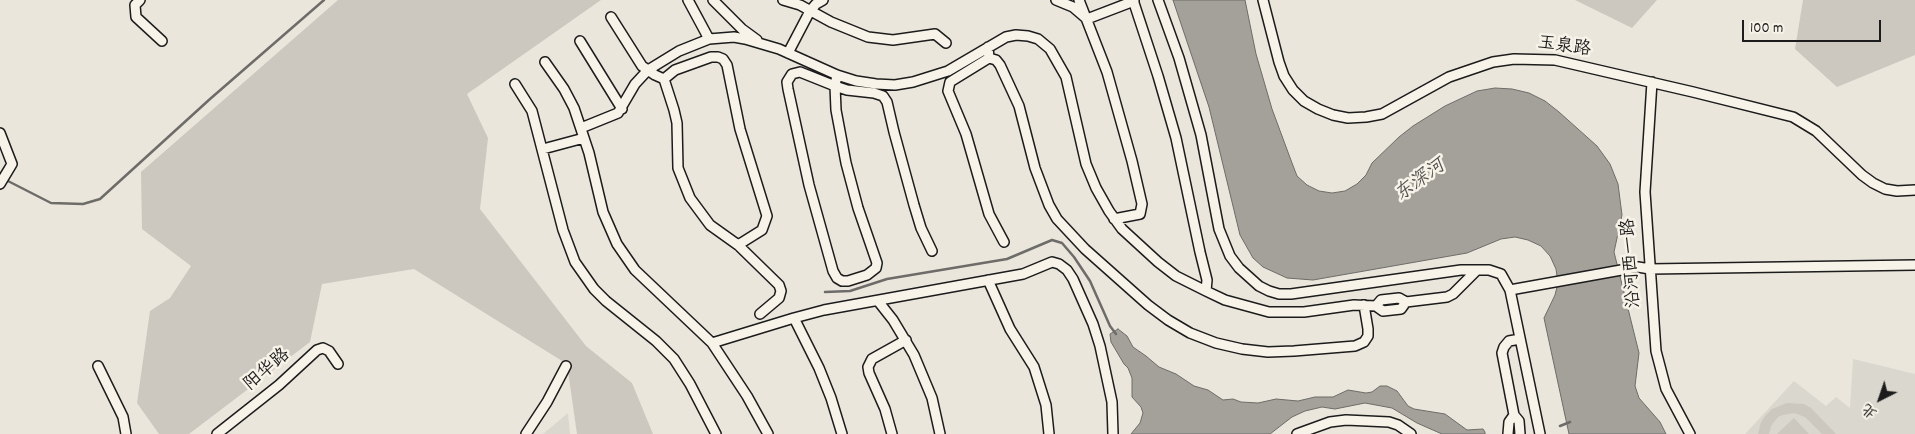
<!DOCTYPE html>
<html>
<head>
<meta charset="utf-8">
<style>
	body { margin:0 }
	#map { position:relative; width:1915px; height:434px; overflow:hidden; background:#eae6dc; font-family:Dekko,"LXGW WenKai TC",sans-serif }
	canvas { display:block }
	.north { position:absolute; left:1855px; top:374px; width:50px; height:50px; -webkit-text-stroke:4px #f7f3e8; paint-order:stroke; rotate:221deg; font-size:14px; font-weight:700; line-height:20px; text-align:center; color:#1c1c1c }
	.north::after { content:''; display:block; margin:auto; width:18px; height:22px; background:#1c1c1c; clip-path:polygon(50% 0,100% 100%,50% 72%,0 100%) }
	.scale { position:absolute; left:1742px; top:20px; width:139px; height:22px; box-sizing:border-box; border:2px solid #1c1c1c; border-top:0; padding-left:6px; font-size:15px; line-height:18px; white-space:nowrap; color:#1c1c1c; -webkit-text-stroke:4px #f7f3e8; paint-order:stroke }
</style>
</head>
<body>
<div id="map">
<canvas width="1915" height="434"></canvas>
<div class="north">北</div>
<div class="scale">100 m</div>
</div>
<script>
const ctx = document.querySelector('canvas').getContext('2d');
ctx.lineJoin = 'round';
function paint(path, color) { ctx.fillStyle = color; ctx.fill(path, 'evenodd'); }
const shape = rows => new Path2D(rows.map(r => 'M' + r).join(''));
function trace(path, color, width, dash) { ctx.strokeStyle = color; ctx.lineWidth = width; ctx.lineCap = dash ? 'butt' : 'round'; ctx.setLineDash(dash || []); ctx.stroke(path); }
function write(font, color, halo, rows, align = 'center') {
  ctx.font = font + ' Dekko,"LXGW WenKai TC",sans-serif'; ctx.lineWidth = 5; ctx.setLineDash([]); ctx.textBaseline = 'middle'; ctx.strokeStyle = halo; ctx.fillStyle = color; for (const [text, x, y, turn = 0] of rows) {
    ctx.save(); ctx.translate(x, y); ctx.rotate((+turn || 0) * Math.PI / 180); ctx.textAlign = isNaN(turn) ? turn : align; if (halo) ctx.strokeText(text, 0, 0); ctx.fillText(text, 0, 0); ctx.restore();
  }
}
const built = shape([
	[1853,359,1915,374,1915,434,1745,434,1794,381,1826,406,1836,397,1850,408],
	[568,413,570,434,543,434]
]);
const green = shape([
	[338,0,601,0,467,94,488,138,480,209,586,346,632,383,653,434,577,434,567,364,414,269,322,284,310,342,189,434,159,434,137,403,150,311,170,298,191,266,142,229,141,172],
	[1575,0,1657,0,1632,28],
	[1803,0,1915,0,1915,55,1837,87,1795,49],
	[1787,403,1804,404,1811,408,1836,434,1822,434,1805,417,1794,413,1783,415,1778,417,1771,426,1769,434,1758,434,1761,422,1766,415,1772,409],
	[1794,418,1809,434,1777,434]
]);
const water = shape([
	[1173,0,1245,0,1256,54,1272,109,1292,163,1297,176,1307,185,1319,191,1332,193,1345,191,1357,184,1366,175,1372,163,1399,137,1413,126,1445,106,1477,91,1495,88,1512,89,1529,93,1545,101,1559,112,1597,146,1610,164,1618,184,1622,215,1614,252,1639,353,1635,386,1639,398,1660,422,1666,434,1569,434,1544,318,1555,295,1558,283,1556,269,1550,256,1541,246,1528,240,1515,237,1501,239,1467,253,1313,280,1287,278,1263,267,1253,258,1240,235,1209,107,1173,0],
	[1118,329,1127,336,1133,347,1146,356,1159,367,1176,374,1194,386,1208,390,1223,400,1233,399,1241,402,1258,403,1276,399,1298,401,1315,397,1333,397,1348,390,1366,393,1372,392,1380,386,1387,386,1397,391,1408,406,1414,409,1445,414,1467,430,1483,429,1485,432,1485,434,1442,434,1417,423,1392,408,1365,403,1335,409,1322,407,1305,411,1292,417,1270,434,1131,434,1140,423,1143,413,1141,407,1132,397,1132,378,1128,368,1124,364,1111,342,1110,334,1118,329]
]);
const stream = shape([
	[6,180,51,203,83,204,100,199,210,99,324,0],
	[825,292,850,291,887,279,1007,259,1052,240,1062,243,1074,257,1090,281,1110,326,1116,334],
	[1560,426,1570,422]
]);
const minor = shape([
	[140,0,135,5,136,17,162,41],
	[688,0,709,39],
	[713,0,742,29,757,40],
	[783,0,800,5,831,22,868,37,893,40,935,34,946,43],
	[1056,0,1073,7,1087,19,1134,1],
	[1079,0,1107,72,1132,161,1142,204,1140,214,1114,219],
	[1133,0,1158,76,1176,138,1200,252,1207,280,1206,291],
	[1158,0,1179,58,1201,135,1219,229,1230,256,1239,268,1259,286,1269,291,1279,294,1291,294,1461,270,1489,270,1501,274,1510,290,1540,434],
	[1263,0,1279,62,1284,76,1293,90,1304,101,1318,109,1333,115,1348,118,1366,117,1382,114,1449,77,1493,62,1514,59,1555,60,1693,92,1793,117,1816,131,1862,175,1873,183,1885,189,1897,191,1915,190],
	[611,17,642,66,655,75,664,79,674,110,677,123,678,168,690,198,710,225,738,245,779,285,781,291,779,298,760,314],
	[580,41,622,109],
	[988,47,989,58,996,60,1000,65,1019,106,1035,168,1049,205,1057,219,1085,249,1148,305,1168,320,1190,333,1216,343,1242,349,1268,352,1294,351,1355,346,1364,342,1368,336,1368,329,1364,305],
	[788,53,810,11,816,4,823,0],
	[989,58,950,82,948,91,966,134,989,214,1004,242],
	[545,62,564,89,574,108,589,153,603,212,617,244,635,270,712,343,747,396,768,434],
	[837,75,835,86,836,110,846,163,858,208,877,263,876,268,867,275,848,281,842,281,837,278,833,271,809,185,788,89,787,82,792,74,800,72,835,86,847,90,874,93,883,96,887,102,894,132,914,205,921,228,932,251],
	[664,79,675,70,711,57,718,57,723,59,727,65,740,129,767,216,762,230,738,245],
	[1652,82,1645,192,1656,351,1666,389,1690,434],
	[515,84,532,111,563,230,575,262,594,289,606,301,656,341,674,359,690,384,716,434],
	[581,128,618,113,635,84,648,70,679,51,709,39,734,37,745,39,779,49,837,75,856,81,876,84,895,85,913,82,948,71,1006,37,1016,35,1028,36,1038,39,1050,49,1066,77,1086,164,1096,188,1109,211,1122,229,1158,262,1176,276,1206,291,1225,300,1269,312,1304,312,1354,305,1376,306],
	[0,133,12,164,0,184],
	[543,149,584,138],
	[988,280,1010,329,1034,367,1046,405,1049,434],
	[1510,290,1638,267,1650,269,1915,265],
	[878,301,893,320,914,355,932,398,940,434],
	[1406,302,1401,309,1383,311,1376,306,1381,300,1399,298,1406,302,1447,297,1453,294,1477,270],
	[794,318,819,368,831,398,842,434],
	[712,343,794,318,824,310,1023,274,1052,262,1059,264,1067,270,1073,279,1093,324,1100,346,1112,402,1113,434],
	[98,366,123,417,126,434],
	[217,434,279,385,317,350,323,348,329,351,338,364],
	[526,434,547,402,566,366],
	[892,434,885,409,869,373,868,367,872,359,906,340],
	[1297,434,1330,422,1346,420,1389,422,1398,425,1411,434],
	[1508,434,1509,422,1514,415],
	[1520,434,1519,421,1514,415,1502,353,1504,347,1509,341,1520,339]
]);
const streetNames = [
	["玉泉路",1564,48,8],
	["沿河西一路",1633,263,-94],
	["阳华路",268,371,-41]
];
const waterNames = [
	["东深河",1421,182,-36]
];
paint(built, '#dad7ce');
paint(green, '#ccc8c0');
paint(water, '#a3a19a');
trace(water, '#6d6c68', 1);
trace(stream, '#6d6c68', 2.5);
trace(minor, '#1c1c1c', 12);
trace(minor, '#f7f3e8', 9);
write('18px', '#1c1c1c', '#f7f3e8', streetNames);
write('italic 19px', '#52514e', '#f7f3e8', waterNames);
</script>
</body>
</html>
